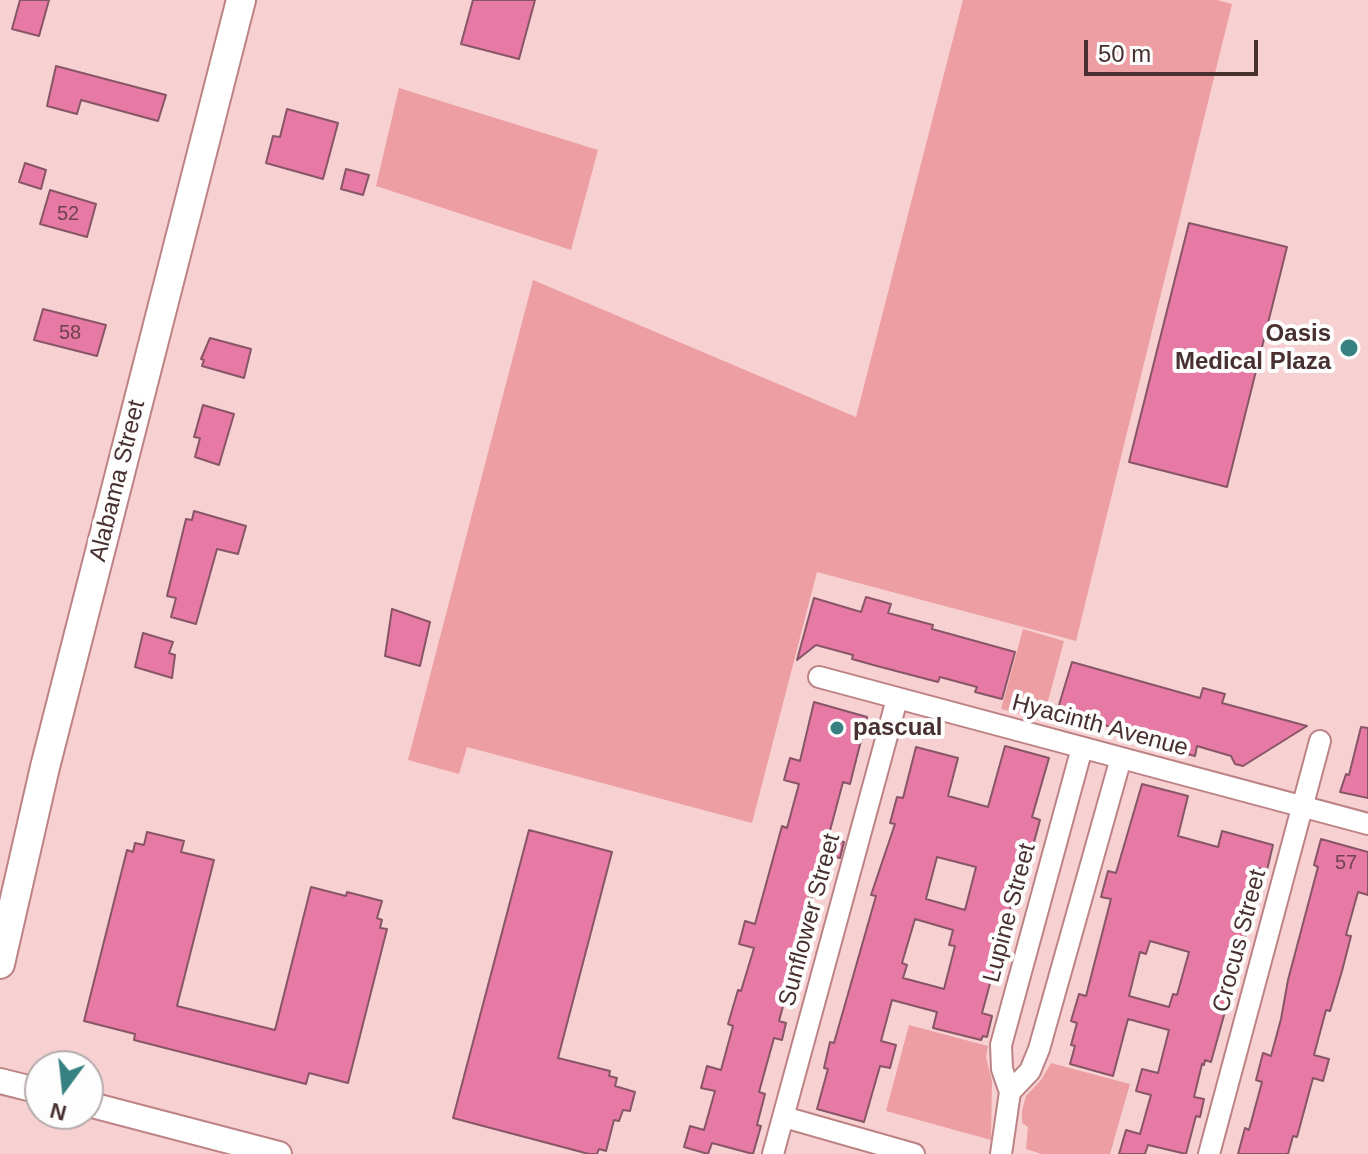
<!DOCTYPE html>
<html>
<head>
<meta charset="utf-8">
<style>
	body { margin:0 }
	#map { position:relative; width:1368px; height:1154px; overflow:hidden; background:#f7d1d2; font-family:Helvetica,sans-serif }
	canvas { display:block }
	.north { position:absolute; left:24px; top:1050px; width:80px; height:80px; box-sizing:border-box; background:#fdfdfd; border:2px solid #b5abab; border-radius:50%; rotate:195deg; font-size:22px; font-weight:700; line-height:32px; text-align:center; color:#483031 }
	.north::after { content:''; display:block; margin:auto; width:28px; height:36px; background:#388182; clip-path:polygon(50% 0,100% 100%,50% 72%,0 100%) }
	.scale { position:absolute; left:1084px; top:40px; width:174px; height:36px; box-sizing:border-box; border:4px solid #483031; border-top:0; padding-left:10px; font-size:24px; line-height:28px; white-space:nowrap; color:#483031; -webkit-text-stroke:6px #fdfdfd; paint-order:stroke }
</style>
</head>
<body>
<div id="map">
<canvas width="1368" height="1154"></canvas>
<div class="north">N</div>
<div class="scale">50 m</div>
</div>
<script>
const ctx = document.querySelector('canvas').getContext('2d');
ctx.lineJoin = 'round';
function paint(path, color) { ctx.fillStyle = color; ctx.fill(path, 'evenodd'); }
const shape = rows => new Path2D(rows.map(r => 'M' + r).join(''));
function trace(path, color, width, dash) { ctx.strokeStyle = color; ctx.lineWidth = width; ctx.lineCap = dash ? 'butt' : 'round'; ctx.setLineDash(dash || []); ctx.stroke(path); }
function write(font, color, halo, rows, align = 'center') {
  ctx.font = font + ' Helvetica,sans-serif'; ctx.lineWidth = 8; ctx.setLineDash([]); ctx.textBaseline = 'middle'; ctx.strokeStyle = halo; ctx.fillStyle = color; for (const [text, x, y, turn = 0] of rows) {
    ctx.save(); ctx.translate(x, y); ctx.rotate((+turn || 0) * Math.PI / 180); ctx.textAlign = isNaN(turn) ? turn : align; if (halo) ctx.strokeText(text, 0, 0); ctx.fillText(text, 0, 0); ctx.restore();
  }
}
const green = shape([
	[963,0,1217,0,1232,4,1076,641,817,572,752,823,467,747,459,774,408,760,533,280,856,417],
	[399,88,598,150,571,250,376,186],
	[1023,629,1064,641,1043,720,1001,709],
	[909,1025,988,1046,986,1057,992,1081,991,1140,886,1111],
	[1051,1063,1130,1084,1110,1154,1042,1154,1026,1149,1028,1127,1022,1123,1022,1111,1026,1096,1041,1080]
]);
const building = shape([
	[20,0,49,0,39,36,12,29,20,0],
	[473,0,535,0,519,59,461,44,473,0],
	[56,66,166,95,158,121,81,100,77,114,47,106,56,66],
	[287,109,338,123,323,179,266,163,273,136,280,137,287,109],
	[25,163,46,170,41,189,19,182,25,163],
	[346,169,369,175,363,195,341,189,346,169],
	[50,190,96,204,87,237,40,224,50,190],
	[1189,223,1287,247,1227,487,1129,462,1189,223],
	[43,309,106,325,97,356,34,340,43,309],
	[210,338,251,349,244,378,202,366,204,360,201,359,210,338],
	[203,405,234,414,219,465,195,457,200,438,194,437,203,405],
	[194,511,246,526,238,554,217,549,196,624,171,617,176,598,167,596,186,519,192,520,194,511],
	[866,597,891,604,888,613,933,625,932,629,1015,652,1002,699,975,692,977,687,940,677,938,682,877,666,852,659,853,655,816,645,797,660,814,598,861,612,866,597],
	[392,609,430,622,420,666,385,656,392,609],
	[143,633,173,642,169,653,175,655,172,678,135,667,143,633],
	[1072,662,1200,698,1203,688,1225,694,1222,703,1307,726,1243,766,1235,764,1231,756,1197,746,1195,756,1171,750,1172,747,1129,732,1083,719,1082,723,1056,715,1072,662],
	[814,702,867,717,850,784,843,782,828,838,844,842,840,858,820,854,809,897,812,898,779,1021,786,1023,782,1040,774,1038,759,1092,765,1094,757,1125,761,1126,753,1154,712,1143,708,1154,684,1147,690,1126,704,1130,715,1091,701,1088,707,1066,721,1070,733,1026,728,1024,738,990,741,991,754,948,739,944,745,921,755,924,782,826,787,828,799,784,784,780,790,758,800,761,814,702],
	[1361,727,1368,728,1368,798,1340,792,1346,774,1349,775,1361,727],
	[1005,746,1049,758,1032,817,1040,820,1034,842,1036,843,1028,868,1022,866,982,1013,992,1016,987,1037,983,1036,981,1040,933,1028,937,1012,892,1000,881,1041,896,1045,890,1068,880,1066,864,1122,817,1109,828,1069,824,1068,830,1042,834,1043,876,896,871,895,895,824,890,823,897,797,903,798,916,747,958,758,948,796,988,807,1005,746],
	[937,857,976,867,965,910,926,899,937,857],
	[915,919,953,930,949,945,955,946,944,989,903,978,907,965,902,963,915,919],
	[1142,784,1188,796,1178,836,1218,847,1222,831,1273,845,1267,870,1258,868,1243,924,1248,925,1241,952,1234,951,1224,988,1231,990,1211,1062,1205,1060,1204,1065,1202,1064,1194,1097,1204,1099,1200,1117,1196,1116,1186,1154,1148,1145,1145,1154,1119,1154,1126,1130,1140,1134,1151,1095,1136,1091,1142,1069,1158,1073,1169,1030,1128,1019,1113,1076,1070,1064,1075,1046,1071,1045,1077,1023,1071,1021,1079,994,1086,996,1111,899,1101,897,1108,871,1116,873,1142,784],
	[1150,941,1189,952,1177,995,1173,994,1169,1007,1129,996,1140,952,1146,954,1150,941],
	[529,830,612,852,558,1058,610,1071,609,1076,617,1078,615,1086,635,1092,630,1111,623,1110,619,1121,614,1120,606,1151,599,1149,597,1154,589,1154,453,1118,529,830],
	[147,832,184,841,181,852,214,860,177,1006,275,1030,311,887,346,896,347,892,382,901,377,918,382,920,380,928,387,929,348,1083,309,1073,306,1084,134,1040,135,1034,84,1021,127,850,133,852,135,843,144,845,147,832],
	[1321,839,1368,852,1368,895,1358,892,1346,935,1351,936,1342,971,1330,1011,1326,1010,1314,1055,1329,1059,1323,1081,1313,1078,1297,1137,1293,1136,1288,1154,1238,1154,1245,1128,1249,1130,1262,1082,1256,1080,1263,1053,1271,1056,1281,1019,1288,980,1318,867,1314,865,1321,839]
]);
const minor = shape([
	[819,677,1368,824],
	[1010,1092,1030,1071,1039,1049,1121,758],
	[784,1117,914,1154],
	[773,1154,897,699],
	[1001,1154,1010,1092,1002,1069,1001,1045,1082,748],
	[1209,1154,1320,741]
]);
const tertiary = shape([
	[0,1081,40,1091],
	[88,1104,279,1154]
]);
const secondary = shape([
	[0,964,45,767,241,0]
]);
const markers = [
	[1349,348,10,"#388182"],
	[837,728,8,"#388182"]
];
const numberNames = [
	["52",68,214],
	["58",70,333],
	["57",1346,863]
];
const poiNames = [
	["Oasis",1331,334],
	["Medical Plaza",1331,362],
	["pascual",853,728,"left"]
];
const streetNames = [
	["Alabama Street",118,481,-76],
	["Hyacinth Avenue",1100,726,15],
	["Lupine Street",1010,913,-75],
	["Sunflower Street",810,920,-75],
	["Crocus Street",1240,941,-75]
];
paint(green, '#ec9ea2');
paint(building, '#e77aa4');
trace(building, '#885567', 2);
trace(minor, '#bc8284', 24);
trace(tertiary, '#bc8284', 28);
trace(secondary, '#bc8284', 32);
trace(minor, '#fff', 20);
trace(tertiary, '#fff', 24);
trace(secondary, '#fff', 28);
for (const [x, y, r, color] of markers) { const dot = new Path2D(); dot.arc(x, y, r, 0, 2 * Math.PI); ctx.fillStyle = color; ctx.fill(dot); trace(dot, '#fdfdfd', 3); }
write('20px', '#70424e', null, numberNames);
write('bold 24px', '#483031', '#fdfdfd', poiNames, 'right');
write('24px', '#483031', '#fdfdfd', streetNames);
</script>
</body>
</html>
